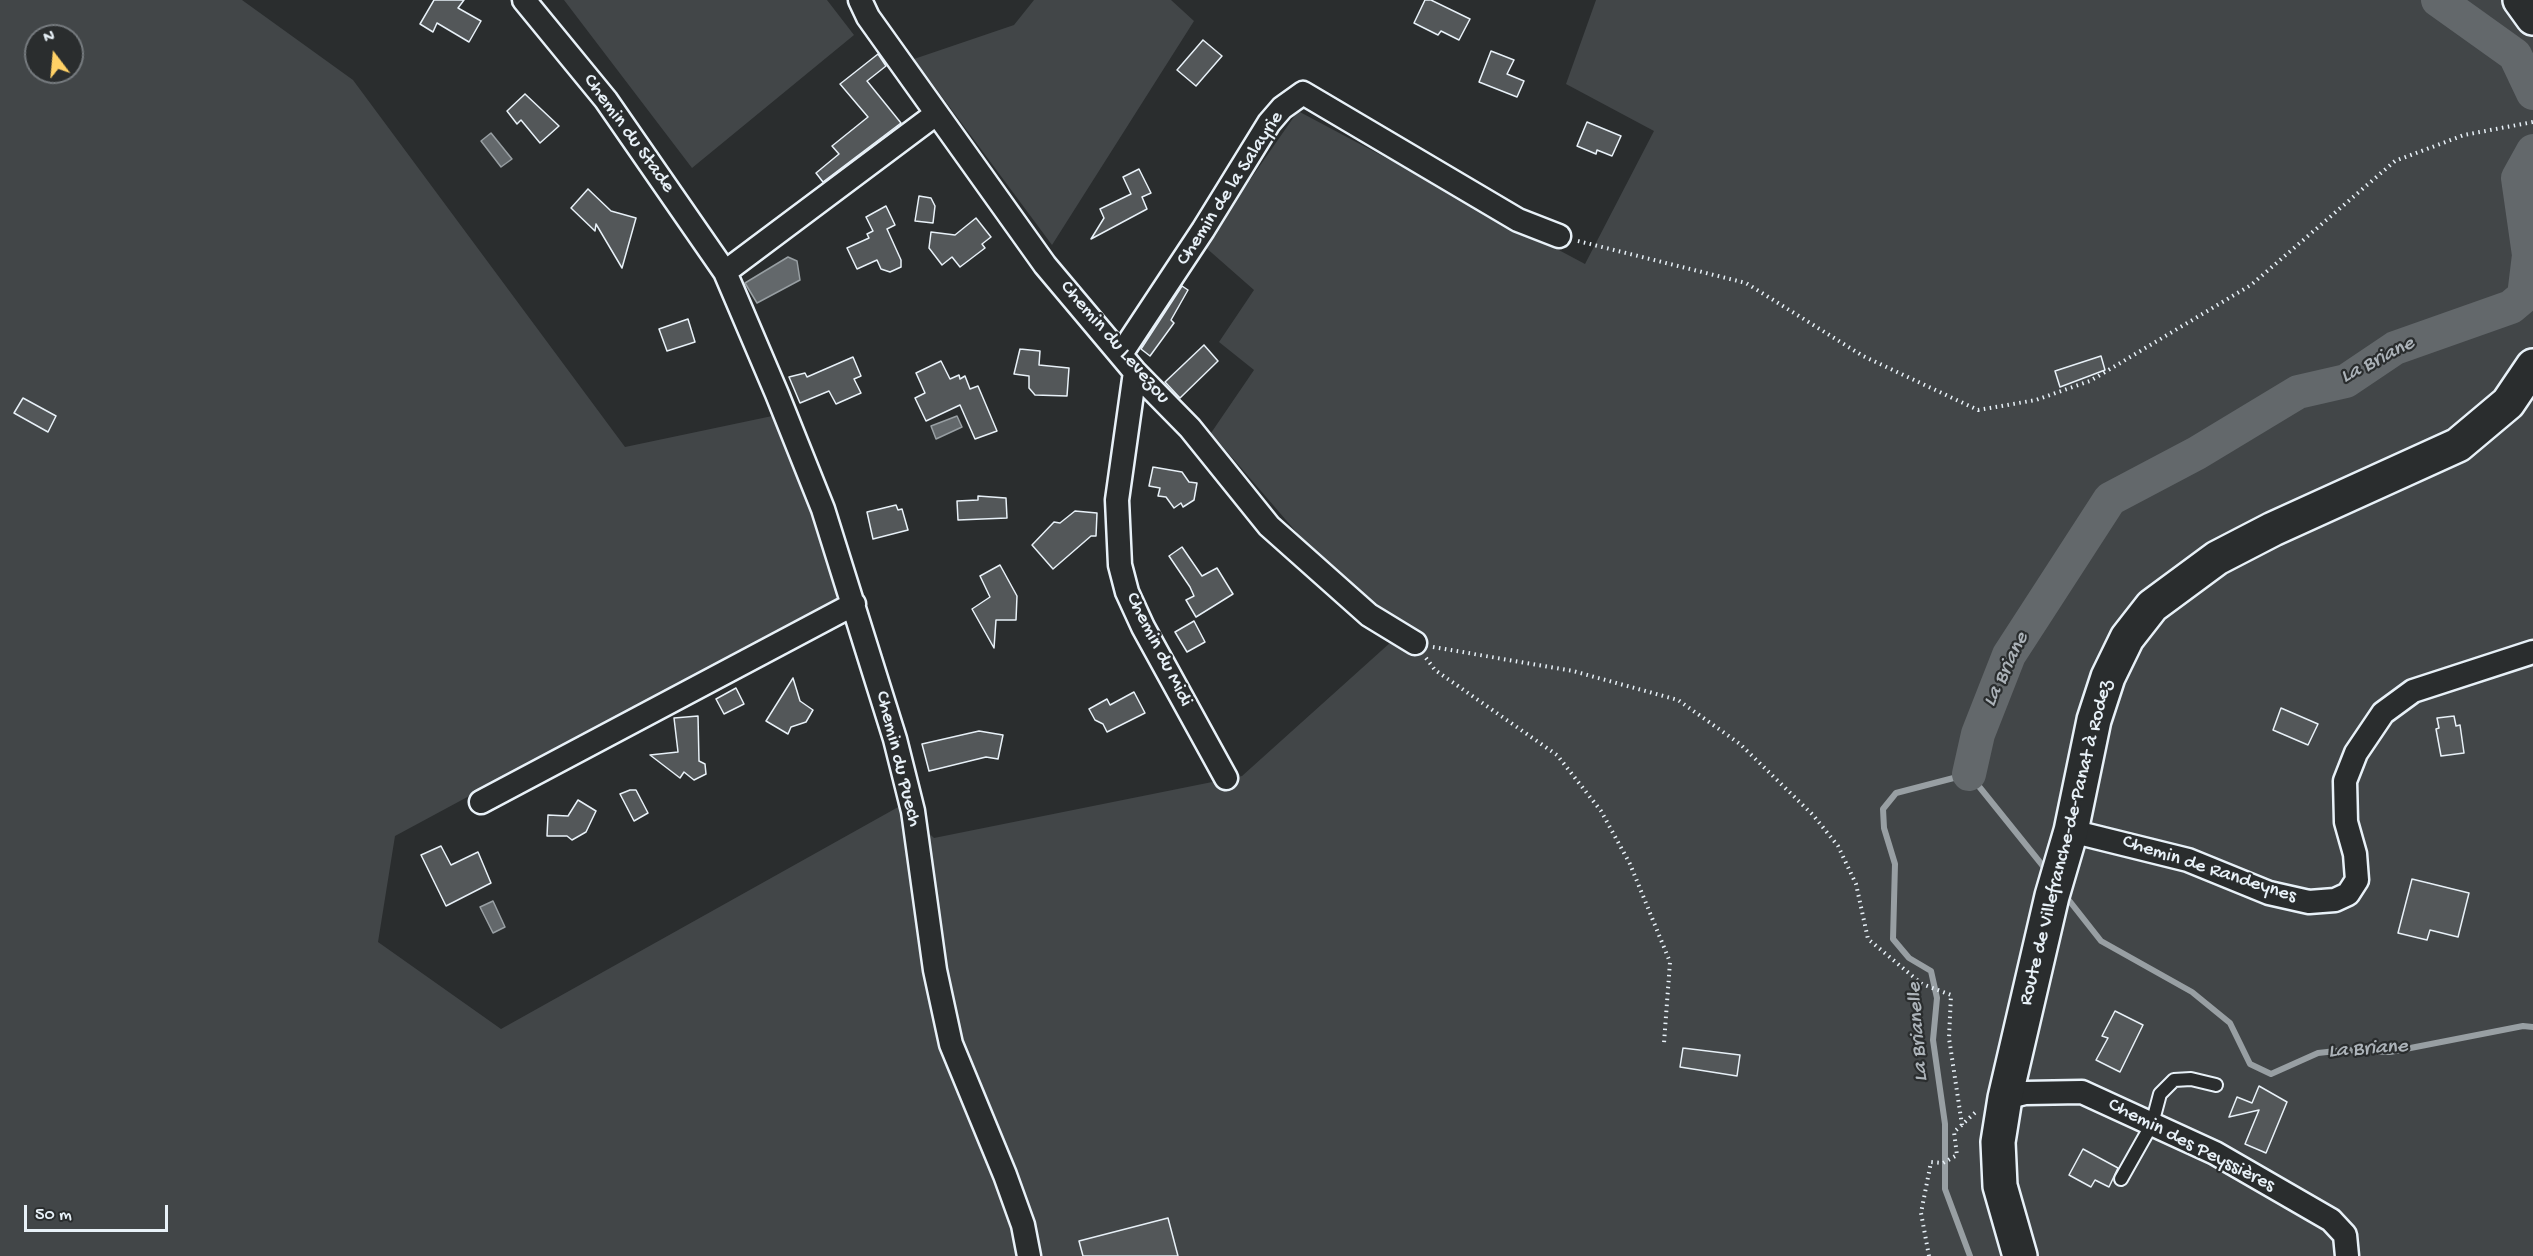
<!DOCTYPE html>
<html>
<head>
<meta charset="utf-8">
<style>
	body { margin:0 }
	#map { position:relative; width:2533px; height:1256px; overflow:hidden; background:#2a2d2e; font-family:"Gochi Hand",sans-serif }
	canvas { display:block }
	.north { position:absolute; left:24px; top:24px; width:60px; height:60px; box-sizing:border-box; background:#2a2d2e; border:2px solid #767b7f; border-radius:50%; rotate:344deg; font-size:16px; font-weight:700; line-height:24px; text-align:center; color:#e8f1f8 }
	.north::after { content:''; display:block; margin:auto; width:21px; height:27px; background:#ffd166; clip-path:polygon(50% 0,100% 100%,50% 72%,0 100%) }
	.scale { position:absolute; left:24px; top:1205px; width:144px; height:27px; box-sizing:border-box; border:3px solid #e8f1f8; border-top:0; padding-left:8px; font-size:18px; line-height:21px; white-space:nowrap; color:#e8f1f8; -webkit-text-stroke:4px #2a2d2e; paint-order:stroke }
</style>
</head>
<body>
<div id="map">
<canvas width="2533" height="1256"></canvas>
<div class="north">N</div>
<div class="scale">50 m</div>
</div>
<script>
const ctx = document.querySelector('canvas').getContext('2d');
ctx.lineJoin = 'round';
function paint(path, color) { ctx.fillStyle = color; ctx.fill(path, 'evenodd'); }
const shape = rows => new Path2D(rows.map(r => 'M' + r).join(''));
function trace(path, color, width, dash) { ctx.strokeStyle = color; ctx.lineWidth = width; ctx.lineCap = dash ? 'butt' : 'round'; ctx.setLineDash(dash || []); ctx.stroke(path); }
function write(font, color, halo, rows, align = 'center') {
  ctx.font = font + ' "Gochi Hand",sans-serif'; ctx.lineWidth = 4.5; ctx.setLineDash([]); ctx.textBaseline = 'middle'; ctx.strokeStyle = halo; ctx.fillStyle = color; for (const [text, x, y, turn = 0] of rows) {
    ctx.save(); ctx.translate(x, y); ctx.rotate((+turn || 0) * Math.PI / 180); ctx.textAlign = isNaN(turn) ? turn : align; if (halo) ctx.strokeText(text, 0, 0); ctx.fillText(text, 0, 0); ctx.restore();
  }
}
const green = shape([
	[0,0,242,0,353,80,625,447,777,415,844,594,395,836,378,942,501,1029,900,806,934,838,1242,776,1391,642,1211,433,1254,370,1219,342,1254,290,1204,246,1298,111,1585,264,1654,131,1566,84,1596,0,2533,0,2533,1256,0,1256],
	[36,36,72,36,72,72,36,72],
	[564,0,827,0,854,35,692,168],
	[1034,0,1171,0,1194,21,1052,245,914,59,1014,25]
]);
const water = shape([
	[491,133,512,159,501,167,481,141,491,133],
	[788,257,797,261,800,280,757,303,745,283,788,257],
	[957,416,962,427,936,439,931,426,957,416],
	[493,901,505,927,493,933,480,907,493,901]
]);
const stream = shape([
	[2064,894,2101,941,2192,992,2230,1023,2250,1064,2271,1074,2318,1053,2345,1050,2390,1052,2523,1026,2533,1027],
	[1970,1256,1945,1189,1945,1124,1933,1040,1937,998,1931,971,1909,958,1893,939,1895,864,1884,828,1883,809,1896,793,1969,774,2047,871]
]);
const river = shape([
	[2438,0,2515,55,2533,93],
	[1969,774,1978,734,2009,655,2110,499,2197,453,2298,392,2346,381,2395,348,2511,307,2524,296,2529,255,2518,178,2533,151]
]);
const building = shape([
	[434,0,464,0,458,8,481,21,469,42,437,23,433,32,420,24,434,0],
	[1425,0,1431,0,1470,19,1459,40,1441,31,1438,35,1414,23,1425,0],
	[1203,40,1222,56,1196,86,1177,70,1203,40],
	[1491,51,1514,60,1507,74,1524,81,1517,97,1479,82,1491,51],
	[878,54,886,66,867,81,901,123,823,182,816,173,839,154,832,146,868,117,840,84,878,54],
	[525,94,559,126,540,143,521,120,517,124,507,111,525,94],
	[1587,122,1621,136,1612,156,1597,150,1596,154,1577,146,1587,122],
	[1139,169,1151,193,1142,197,1147,209,1091,239,1104,218,1100,209,1131,194,1123,177,1139,169],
	[588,189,611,211,636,218,622,268,596,224,595,231,571,208,588,189],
	[919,196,931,198,935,206,933,223,915,221,919,196],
	[886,206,895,225,887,229,901,260,901,267,890,272,881,269,877,260,857,269,847,248,869,238,867,234,873,231,866,217,886,206],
	[976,218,991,237,982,244,985,248,960,267,952,257,942,265,929,248,931,232,955,235,976,218],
	[1182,286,1188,290,1171,320,1174,323,1150,356,1141,349,1182,286],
	[688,319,695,342,667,351,659,329,688,319],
	[1204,345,1218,361,1180,398,1165,382,1204,345],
	[1020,349,1040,351,1039,365,1069,368,1067,396,1035,395,1029,388,1029,376,1014,374,1020,349],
	[2101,356,2105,370,2060,387,2055,371,2101,356],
	[853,357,861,376,854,379,861,393,836,404,829,391,800,403,789,377,805,373,807,377,853,357],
	[941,361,950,379,959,375,960,379,965,376,970,389,978,386,997,431,975,439,960,405,926,421,915,398,925,393,916,373,941,361],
	[23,398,56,416,48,432,14,413,23,398],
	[1153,467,1182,472,1189,482,1197,483,1194,500,1183,507,1181,503,1174,508,1166,497,1158,496,1160,488,1149,486,1153,467],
	[978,496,1006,498,1007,518,958,520,957,501,978,500,978,496],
	[896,505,898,510,902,509,908,530,873,539,867,512,896,505],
	[1075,511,1097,513,1096,536,1091,536,1053,569,1032,545,1054,522,1060,523,1075,511],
	[1182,547,1202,576,1217,568,1233,594,1196,617,1186,600,1194,596,1190,587,1169,556,1182,547],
	[1000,565,1017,596,1016,620,996,620,994,648,972,609,990,597,980,576,1000,565],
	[1194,621,1205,642,1187,652,1175,632,1194,621],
	[793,678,800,701,813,710,806,722,791,727,788,734,766,721,793,678],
	[736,688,744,704,724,714,716,699,736,688],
	[1134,692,1145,713,1107,732,1103,724,1095,720,1089,709,1107,699,1110,705,1134,692],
	[2281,708,2318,724,2308,745,2273,730,2281,708],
	[698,716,699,761,705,764,706,774,694,780,684,772,680,778,650,755,678,752,674,718,698,716],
	[2454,716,2456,726,2460,725,2464,753,2441,756,2436,729,2439,728,2437,718,2454,716],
	[979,731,1003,735,998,759,986,757,929,771,922,744,979,731],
	[630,790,636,790,648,813,634,821,620,794,630,790],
	[578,800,596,811,586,832,572,840,567,836,547,836,548,815,568,816,578,800],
	[441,846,451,865,478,852,491,883,446,906,421,855,441,846],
	[2412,879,2469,893,2458,937,2430,930,2427,940,2398,933,2412,879],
	[2115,1011,2143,1025,2120,1072,2096,1060,2108,1038,2102,1036,2115,1011],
	[1683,1048,1740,1055,1737,1076,1680,1067,1683,1048],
	[2259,1086,2287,1102,2266,1153,2245,1144,2259,1110,2229,1117,2237,1097,2252,1103,2259,1086],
	[2083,1149,2118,1168,2109,1187,2095,1180,2091,1187,2069,1175,2083,1149],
	[1168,1218,1178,1256,1083,1256,1079,1241,1168,1218]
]);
const path = shape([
	[1578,241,1746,283,1863,356,1978,410,2036,400,2090,381,2251,285,2395,161,2464,135,2533,122],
	[1433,647,1573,671,1678,700,1740,744,1813,815,1838,846,1856,884,1868,939,1922,984,1951,995,1949,1038,1962,1125],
	[1426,658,1435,670,1557,755,1601,811,1630,864,1670,962,1664,1043],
	[1929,1256,1921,1213,1931,1162,1943,1163,1957,1155,1954,1132,1978,1110]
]);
const lane = shape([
	[2121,1179,2152,1124,2160,1094,2174,1080,2191,1079,2216,1085]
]);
const street = shape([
	[524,0,606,100,725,272,777,394,823,509,895,739,913,811,935,970,951,1044,1005,1175,1023,1225,1029,1256],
	[860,0,868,17,1045,265,1135,372,1190,428,1269,526,1369,615,1415,643],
	[725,272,936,114],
	[1121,354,1203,230,1269,123,1282,108,1303,93,1518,220,1559,236],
	[1135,372,1117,500,1120,565,1127,592,1143,627,1226,778],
	[481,802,854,604],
	[2071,831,2188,860,2269,893,2309,902,2335,900,2348,894,2357,880,2355,854,2346,822,2345,781,2356,753,2383,713,2413,691,2533,652],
	[2005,1098,2025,1093,2082,1092,2215,1153,2331,1220,2345,1235,2347,1256]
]);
const secondary = shape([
	[2520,0,2533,18],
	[2020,1256,2000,1186,1998,1142,2005,1098,2052,896,2071,831,2094,720,2108,677,2127,638,2152,606,2217,558,2273,529,2458,445,2508,403,2533,366]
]);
const streetNames = [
	["Chemin du Stade",628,134,54],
	["Chemin de la Salayrie",1231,189,-57],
	["Chemin du Levezou",1114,343,49],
	["Chemin du Midi",1158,650,63],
	["Chemin du Puech",897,759,76],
	["Route de Villefranche-de-Panat à Rodez",2067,843,-76],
	["Chemin de Randeynes",2209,870,18],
	["Chemin des Peyssières",2191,1146,27]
];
const waterNames = [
	["La Briane",2378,361,-27],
	["La Briane",2007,670,-64],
	["La Brianelle",1919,1032,-94],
	["La Briane",2368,1050,-4]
];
paint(green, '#424648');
paint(water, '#63686b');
trace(water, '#989fa3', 1.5);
trace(stream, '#989fa3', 6);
trace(river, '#63686b', 34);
paint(building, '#535759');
trace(building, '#e8f1f8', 1.5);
trace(lane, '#e8f1f8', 16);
trace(street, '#e8f1f8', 27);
trace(secondary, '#e8f1f8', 38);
trace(path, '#e8f1f8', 4, [1.5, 4.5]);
trace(lane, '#2a2d2e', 12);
trace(street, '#2a2d2e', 22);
trace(secondary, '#2a2d2e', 33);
write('20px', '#e8f1f8', '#2a2d2e', streetNames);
write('italic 21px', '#acb3b9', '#2a2d2e', waterNames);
</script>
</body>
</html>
